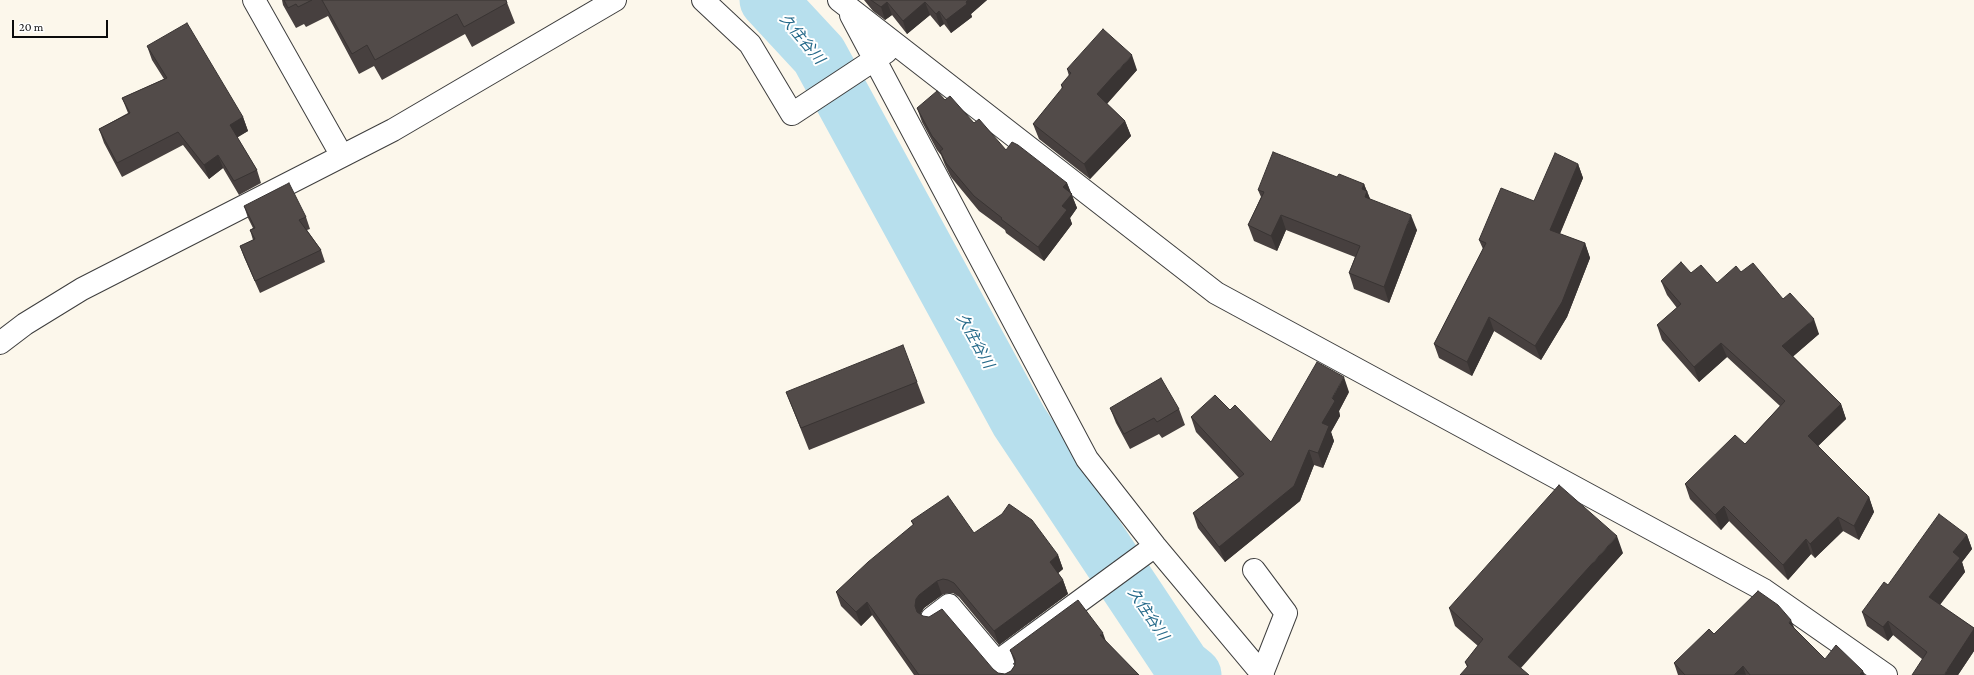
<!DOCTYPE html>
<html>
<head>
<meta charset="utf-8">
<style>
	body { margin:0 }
	#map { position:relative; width:1974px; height:675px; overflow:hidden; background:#fcf7eb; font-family:"Crimson Pro",serif }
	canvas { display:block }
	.scale { position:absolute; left:12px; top:20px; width:96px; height:18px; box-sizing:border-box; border:2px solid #0b0b0b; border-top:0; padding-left:5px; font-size:12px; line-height:14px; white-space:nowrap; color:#0b0b0b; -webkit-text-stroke:3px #fff; paint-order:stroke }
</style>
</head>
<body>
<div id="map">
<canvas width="1974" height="675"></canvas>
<div class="scale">20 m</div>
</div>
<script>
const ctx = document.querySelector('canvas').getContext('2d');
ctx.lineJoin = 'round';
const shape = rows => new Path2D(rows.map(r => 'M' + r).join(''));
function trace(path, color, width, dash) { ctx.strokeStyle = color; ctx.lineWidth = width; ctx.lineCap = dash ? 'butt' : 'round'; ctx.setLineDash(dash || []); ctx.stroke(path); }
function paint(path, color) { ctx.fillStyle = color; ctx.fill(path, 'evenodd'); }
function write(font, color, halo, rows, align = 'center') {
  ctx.font = font + ' "Crimson Pro","Noto Sans JP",serif'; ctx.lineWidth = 4; ctx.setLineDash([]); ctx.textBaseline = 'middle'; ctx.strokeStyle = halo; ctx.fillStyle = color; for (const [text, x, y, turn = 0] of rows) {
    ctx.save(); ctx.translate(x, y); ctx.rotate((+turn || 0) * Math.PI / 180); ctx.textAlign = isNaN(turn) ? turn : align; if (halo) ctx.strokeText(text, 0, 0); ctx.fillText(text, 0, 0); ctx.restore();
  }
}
const river = shape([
	[768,0,819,55,1019,421,1182,666,1193,675]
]);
const minor = shape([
	[254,0,342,156],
	[703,0,750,44,792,114,886,52],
	[839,0,1216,293,1764,590,1886,675],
	[851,15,1087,459,1155,546,1263,675],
	[0,343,25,324,82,289,393,130,615,0],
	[1254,570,1286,613,1262,674],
	[932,618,949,605,1008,675],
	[998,661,1155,546]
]);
const wall = shape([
	[282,0,506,0,515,23,472,47,465,34,382,80,374,66,359,74,328,16,306,27,304,24,296,28,283,5],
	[864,0,987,0,971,14,972,17,951,33,944,24,940,27,930,15,907,34,892,15,885,20,873,11],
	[147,46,243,117,248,131,237,137,257,170,261,183,239,195,223,168,209,179,183,145,122,177,104,143,99,129,128,113,122,98,164,79,152,60],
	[1067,69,1137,70,1107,104,1125,121,1131,136,1090,179,1039,139,1033,124,1062,89,1061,85,1069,76],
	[945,100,974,123,1006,150,1067,183,1077,208,1070,218,1072,224,1044,261,1006,233,1005,230,979,211,951,177,945,165,941,155,937,150,922,122,917,108],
	[1578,164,1583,178,1560,234,1585,243,1590,258,1567,317,1541,360,1494,331,1472,376,1439,358,1434,344,1483,249,1479,240,1534,201],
	[1337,177,1364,184,1370,199,1417,230,1389,303,1354,289,1349,273,1355,257,1286,230,1277,251,1254,241,1248,225,1261,197,1258,190],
	[244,206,306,217,310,229,307,230,321,250,325,262,260,293,244,257,240,246,253,240,250,230,253,228,248,218],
	[1741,272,1783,299,1819,334,1793,356,1841,404,1846,419,1818,446,1869,497,1874,512,1859,540,1843,531,1815,558,1811,554,1788,580,1729,521,1721,530,1690,499,1685,484,1745,444,1780,406,1727,357,1699,382,1662,340,1657,325,1677,308,1667,295,1661,281,1691,273,1717,283],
	[917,382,925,403,809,450,786,392],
	[1349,392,1339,411,1340,416,1331,432,1334,441,1323,468,1314,465,1300,501,1225,562,1198,528,1193,513,1239,478,1196,432,1191,417,1230,410,1271,442],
	[1110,408,1179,409,1185,425,1162,438,1159,434,1130,449,1116,423],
	[911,521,974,533,1058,555,1063,569,1058,573,1063,580,1068,594,999,645,959,597,953,593,948,593,942,595,924,608,921,613,920,614,998,673,1005,674,1011,671,1015,665,1015,664,1010,650,1106,642,1139,675,914,675,872,615,861,626,841,606,836,592,913,525],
	[1967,535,1972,549,1962,562,1965,572,1940,605,1974,628,1974,651,1958,675,1922,659,1893,635,1888,641,1867,626,1862,612,1888,585],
	[1623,553,1521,668,1467,667,1465,662,1478,646,1455,626,1449,608],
	[1795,629,1825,659,1865,675,1678,675,1674,663,1714,634]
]);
const shadedWall = shape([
	[968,0,987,0,971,14,972,17,951,33,946,20],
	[887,2,892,15,885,20,881,7],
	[925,2,930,15,907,34,903,21],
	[939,11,944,24,940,27,936,14],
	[1132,55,1137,70,1102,109,1097,94],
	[243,117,248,131,235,139,230,125],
	[1125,121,1131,136,1090,179,1084,164],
	[218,155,223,168,209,179,204,165],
	[1578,164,1583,178,1555,245,1550,230],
	[1067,183,1077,208,1070,218,1072,224,1044,261,1038,247,1062,206,1063,187],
	[1364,184,1367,192,1367,191,1373,206,1371,212,1362,189],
	[1281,215,1286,230,1277,251,1271,236],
	[1411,215,1417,230,1389,303,1384,287],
	[1585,243,1590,258,1567,317,1541,360,1535,346],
	[1489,317,1494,331,1472,376,1467,362],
	[1814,319,1819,334,1788,361,1782,346],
	[1721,343,1727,357,1699,382,1694,367],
	[1344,377,1349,392,1339,411,1340,416,1331,432,1334,441,1323,468,1318,453,1322,423,1332,398],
	[1841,404,1846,419,1813,451,1808,436],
	[1309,450,1314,465,1300,501,1225,562,1219,547],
	[1869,497,1874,512,1859,540,1854,526],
	[1724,506,1729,521,1721,530,1715,515],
	[1838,517,1843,531,1815,558,1810,544],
	[1967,535,1972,549,1962,562,1965,572,1934,612,1929,597,1953,552],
	[1617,536,1623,553,1515,674,1508,657],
	[1806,539,1811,554,1788,580,1783,565],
	[1058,555,1063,569,1055,576,1050,562],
	[1063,580,1068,594,999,645,994,631],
	[937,581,942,595,924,608,921,613,920,619,915,606,916,599,919,595],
	[867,602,872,615,861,626,856,612],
	[1791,620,1797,634,1789,623],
	[1888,621,1893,635,1888,641,1883,627],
	[1974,629,1974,651,1958,675,1944,675],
	[1103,633,1108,647,1100,635],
	[1743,666,1746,675,1734,675],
	[1863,671,1865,675,1860,675,1860,674]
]);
const building = shape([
	[284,0,312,0,298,7,296,4,288,8,284,0],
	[322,0,506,0,507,3,464,27,457,14,375,60,367,45,352,54,322,0],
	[871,0,968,0,966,2,967,4,946,20,939,11,936,14,925,2,903,21,887,2,881,7,871,0],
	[187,23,243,117,230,125,257,170,234,181,218,155,204,165,178,132,117,163,99,129,130,113,122,98,167,78,147,46,187,23],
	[1103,29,1132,55,1097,94,1125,121,1084,164,1033,124,1063,87,1061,85,1071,73,1067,69,1103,29],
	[937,91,945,100,950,96,974,123,979,119,1006,150,1012,142,1018,145,1067,183,1063,187,1072,194,1062,206,1067,210,1038,247,1001,219,1002,218,974,196,946,163,940,151,943,149,932,136,917,108,937,91],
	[1273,152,1337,177,1339,174,1364,184,1362,189,1367,191,1365,197,1411,215,1384,287,1349,273,1360,246,1281,215,1271,236,1248,225,1264,192,1258,190,1273,152],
	[1555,153,1578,164,1550,230,1585,243,1562,302,1535,346,1489,317,1467,362,1434,344,1486,243,1479,240,1501,188,1534,201,1555,153],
	[289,183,306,217,299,220,321,250,255,281,240,246,255,239,250,230,255,228,244,206,289,183],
	[1681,262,1691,273,1701,265,1717,283,1736,266,1741,272,1753,263,1783,299,1790,293,1814,319,1782,346,1841,404,1808,436,1869,497,1854,526,1838,517,1810,544,1806,539,1783,565,1724,506,1715,515,1685,484,1735,435,1745,444,1785,401,1721,343,1694,367,1657,325,1681,304,1661,281,1681,262],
	[903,345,917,382,801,428,786,392,903,345],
	[1317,362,1344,377,1332,398,1335,401,1322,423,1329,426,1318,453,1309,450,1294,486,1219,547,1193,513,1244,474,1191,417,1215,395,1230,410,1235,405,1271,442,1317,362],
	[1161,378,1179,409,1157,422,1154,418,1124,434,1110,408,1161,378],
	[1559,485,1617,536,1508,657,1529,675,1460,675,1468,666,1465,662,1483,639,1449,608,1559,485],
	[948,496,974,533,1002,514,1009,504,1032,520,1058,555,1050,562,1063,580,994,631,954,583,948,580,943,579,937,581,919,595,916,599,915,606,917,612,923,616,929,617,942,609,993,669,998,673,1005,674,1011,671,1015,665,1015,659,1010,650,1078,600,1103,633,1100,635,1139,675,919,675,867,602,856,612,836,592,868,562,914,524,911,521,948,496],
	[1939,514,1967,535,1953,552,1960,558,1929,597,1974,628,1974,629,1944,675,1912,675,1927,652,1888,621,1883,627,1862,612,1884,582,1888,585,1939,514],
	[1758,591,1778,605,1791,620,1789,623,1825,659,1836,645,1863,671,1860,674,1861,675,1750,675,1743,666,1734,675,1685,675,1674,663,1709,629,1714,634,1758,591]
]);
const waterNames = [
	["久住谷川",802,39,50],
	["久住谷川",975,341,61],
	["久住谷川",1148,614,56]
];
trace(river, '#b7dfed', 57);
trace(minor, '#3e3e3e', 24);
trace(minor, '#fff', 22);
paint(wall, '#47403f');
paint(shadedWall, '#393433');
paint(building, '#524b49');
trace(building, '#393433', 1);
write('italic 15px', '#266a8a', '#fff', waterNames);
</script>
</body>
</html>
